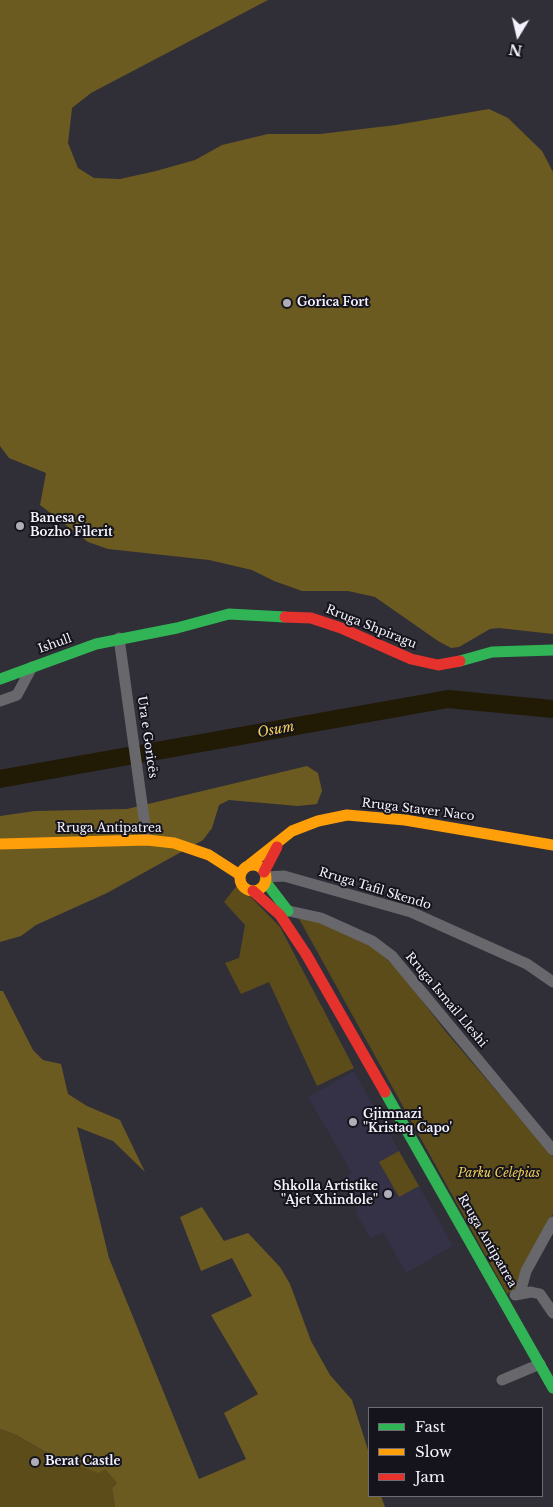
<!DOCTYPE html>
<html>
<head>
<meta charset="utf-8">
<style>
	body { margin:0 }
	#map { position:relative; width:553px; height:1507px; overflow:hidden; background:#302e37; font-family:"Libre Baskerville",serif }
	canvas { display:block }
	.legend { position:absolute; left:368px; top:1407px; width:175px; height:90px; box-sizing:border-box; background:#15141c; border:1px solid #6e6c76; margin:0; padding:6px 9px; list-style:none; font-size:15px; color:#f3f1fc }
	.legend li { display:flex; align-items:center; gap:10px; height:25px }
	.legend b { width:25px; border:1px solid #6e6c76 }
	.north { position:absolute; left:493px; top:10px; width:50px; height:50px; -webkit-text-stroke:4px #15141c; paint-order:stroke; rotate:189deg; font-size:14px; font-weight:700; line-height:20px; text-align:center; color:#f3f1fc }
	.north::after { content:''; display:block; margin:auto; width:18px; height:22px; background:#f3f1fc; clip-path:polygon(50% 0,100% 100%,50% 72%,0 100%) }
</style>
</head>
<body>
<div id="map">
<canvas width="553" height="1507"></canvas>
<ul class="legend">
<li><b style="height:6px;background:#30b455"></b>Fast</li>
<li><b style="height:6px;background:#ff9f0a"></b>Slow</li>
<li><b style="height:6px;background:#e5322d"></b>Jam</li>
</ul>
<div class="north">N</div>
</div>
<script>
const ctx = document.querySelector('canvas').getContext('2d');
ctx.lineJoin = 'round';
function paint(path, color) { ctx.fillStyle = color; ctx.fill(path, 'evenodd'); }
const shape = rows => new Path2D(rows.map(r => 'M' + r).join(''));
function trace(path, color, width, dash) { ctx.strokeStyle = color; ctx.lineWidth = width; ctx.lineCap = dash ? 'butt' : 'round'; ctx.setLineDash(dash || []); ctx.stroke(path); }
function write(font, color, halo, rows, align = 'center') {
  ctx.font = font + ' "Libre Baskerville",serif'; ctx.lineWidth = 4; ctx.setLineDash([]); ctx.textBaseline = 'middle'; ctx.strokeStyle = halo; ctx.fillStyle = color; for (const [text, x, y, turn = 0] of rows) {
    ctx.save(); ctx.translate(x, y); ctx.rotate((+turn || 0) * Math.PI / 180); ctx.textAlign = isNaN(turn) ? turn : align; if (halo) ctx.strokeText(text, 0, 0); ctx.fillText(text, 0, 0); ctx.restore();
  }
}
const built = shape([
	[354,1071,453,1246,406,1273,383,1232,371,1239,355,1212,358,1210,344,1178,352,1173,308,1097]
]);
const green = shape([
	[238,884,280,927,354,1068,317,1086,269,982,241,994,225,963,239,958,245,925,224,902],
	[298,917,319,921,375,948,399,971,446,1032,553,1157,553,1214,522,1269,517,1288,507,1294],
	[399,1151,419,1186,399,1197,379,1162],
	[0,1429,16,1435,53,1456,105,1468,117,1483,112,1488,115,1507,0,1507]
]);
const forest = shape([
	[0,0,268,0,91,93,72,108,68,143,78,168,94,178,120,179,156,171,195,160,222,145,268,134,320,134,396,125,489,109,508,118,542,151,553,172,553,634,499,628,490,629,459,647,451,648,438,641,375,597,348,591,302,591,274,581,252,570,209,560,108,549,88,542,40,505,46,473,9,458,0,446],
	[307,766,318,773,322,791,317,804,298,806,229,800,219,805,212,828,203,840,107,893,36,925,21,936,0,942,0,816,35,811,127,809],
	[0,991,3,991,33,1050,43,1060,61,1064,68,1094,87,1106,120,1120,145,1172,113,1141,77,1127,109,1258,199,1479,246,1459,224,1413,258,1394,211,1315,252,1296,232,1258,201,1271,180,1217,202,1207,224,1241,248,1233,280,1267,290,1284,311,1341,330,1375,352,1400,369,1453,369,1496,381,1496,385,1507,115,1507,112,1488,117,1483,105,1469,99,1473,53,1456,16,1435,0,1429]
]);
const river = shape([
	[0,779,448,699,553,709]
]);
const street = shape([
	[119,638,147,840],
	[0,701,17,695,32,667],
	[266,877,284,876,411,912,527,964,553,982],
	[289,911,321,918,372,941,392,956,553,1150],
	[520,1293,526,1271,553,1222],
	[515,1295,531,1292,540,1294,553,1313],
	[502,1380,540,1364]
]);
const fast = shape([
	[460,661,492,652,553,650],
	[0,679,96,644,177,628,229,614,285,617],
	[265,881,288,911],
	[385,1092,553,1388]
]);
const slow = shape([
	[0,844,147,840,174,843,209,855,240,875],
	[249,865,292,831,318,821,347,815,405,820,553,845],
	'240 878a13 13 0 1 1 26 0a13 13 0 1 1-26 0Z'
]);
const jam = shape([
	[285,617,311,618,341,628,411,659,438,665,460,661],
	[264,872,277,847],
	[253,891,280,915,306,954,385,1092]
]);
const markers = [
	[287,303,5,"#afadb7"],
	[20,526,5,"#afadb7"],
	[353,1122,5,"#afadb7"],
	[388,1194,5,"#afadb7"],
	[35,1462,5,"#afadb7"]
];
const poiNames = [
	["Gorica Fort",297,303],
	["Banesa e",30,519],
	["Bozho Filerit",30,533],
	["Gjimnazi",363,1115],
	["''Kristaq Capo'",363,1129],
	["Shkolla Artistike",378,1187,"right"],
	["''Ajet Xhindole''",378,1201,"right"],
	["Berat Castle",45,1462]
];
const streetNames = [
	["Rruga Shpiragu",371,627,22],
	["Ishull",55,644,-20],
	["Ura e Goricës",147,737,82],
	["Rruga Staver Naco",418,810,7],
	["Rruga Antipatrea",109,829],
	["Rruga Tafil Skendo",375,889,17],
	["Rruga Ismail Lleshi",446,1000,50],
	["Rruga Antipatrea",487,1241,60]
];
const parkNames = [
	["Parku Celepias",499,1174]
];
const waterNames = [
	["Osum",276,730,-10]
];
paint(built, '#353146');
paint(green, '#5b4c1a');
paint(forest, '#6c5b21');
trace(river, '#211a05', 18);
trace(street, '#67676c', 11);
trace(fast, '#30b455', 11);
trace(slow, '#ff9f0a', 11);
trace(jam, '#e5322d', 11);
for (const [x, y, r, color] of markers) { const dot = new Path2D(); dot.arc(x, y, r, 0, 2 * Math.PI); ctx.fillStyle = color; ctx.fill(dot); trace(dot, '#15141c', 2); }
write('bold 12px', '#f3f1fc', '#15141c', poiNames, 'left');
write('12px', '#f3f1fc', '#15141c', streetNames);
write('italic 12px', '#f0cd57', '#15141c', parkNames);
write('italic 14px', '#f1ce58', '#15141c', waterNames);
</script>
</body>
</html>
